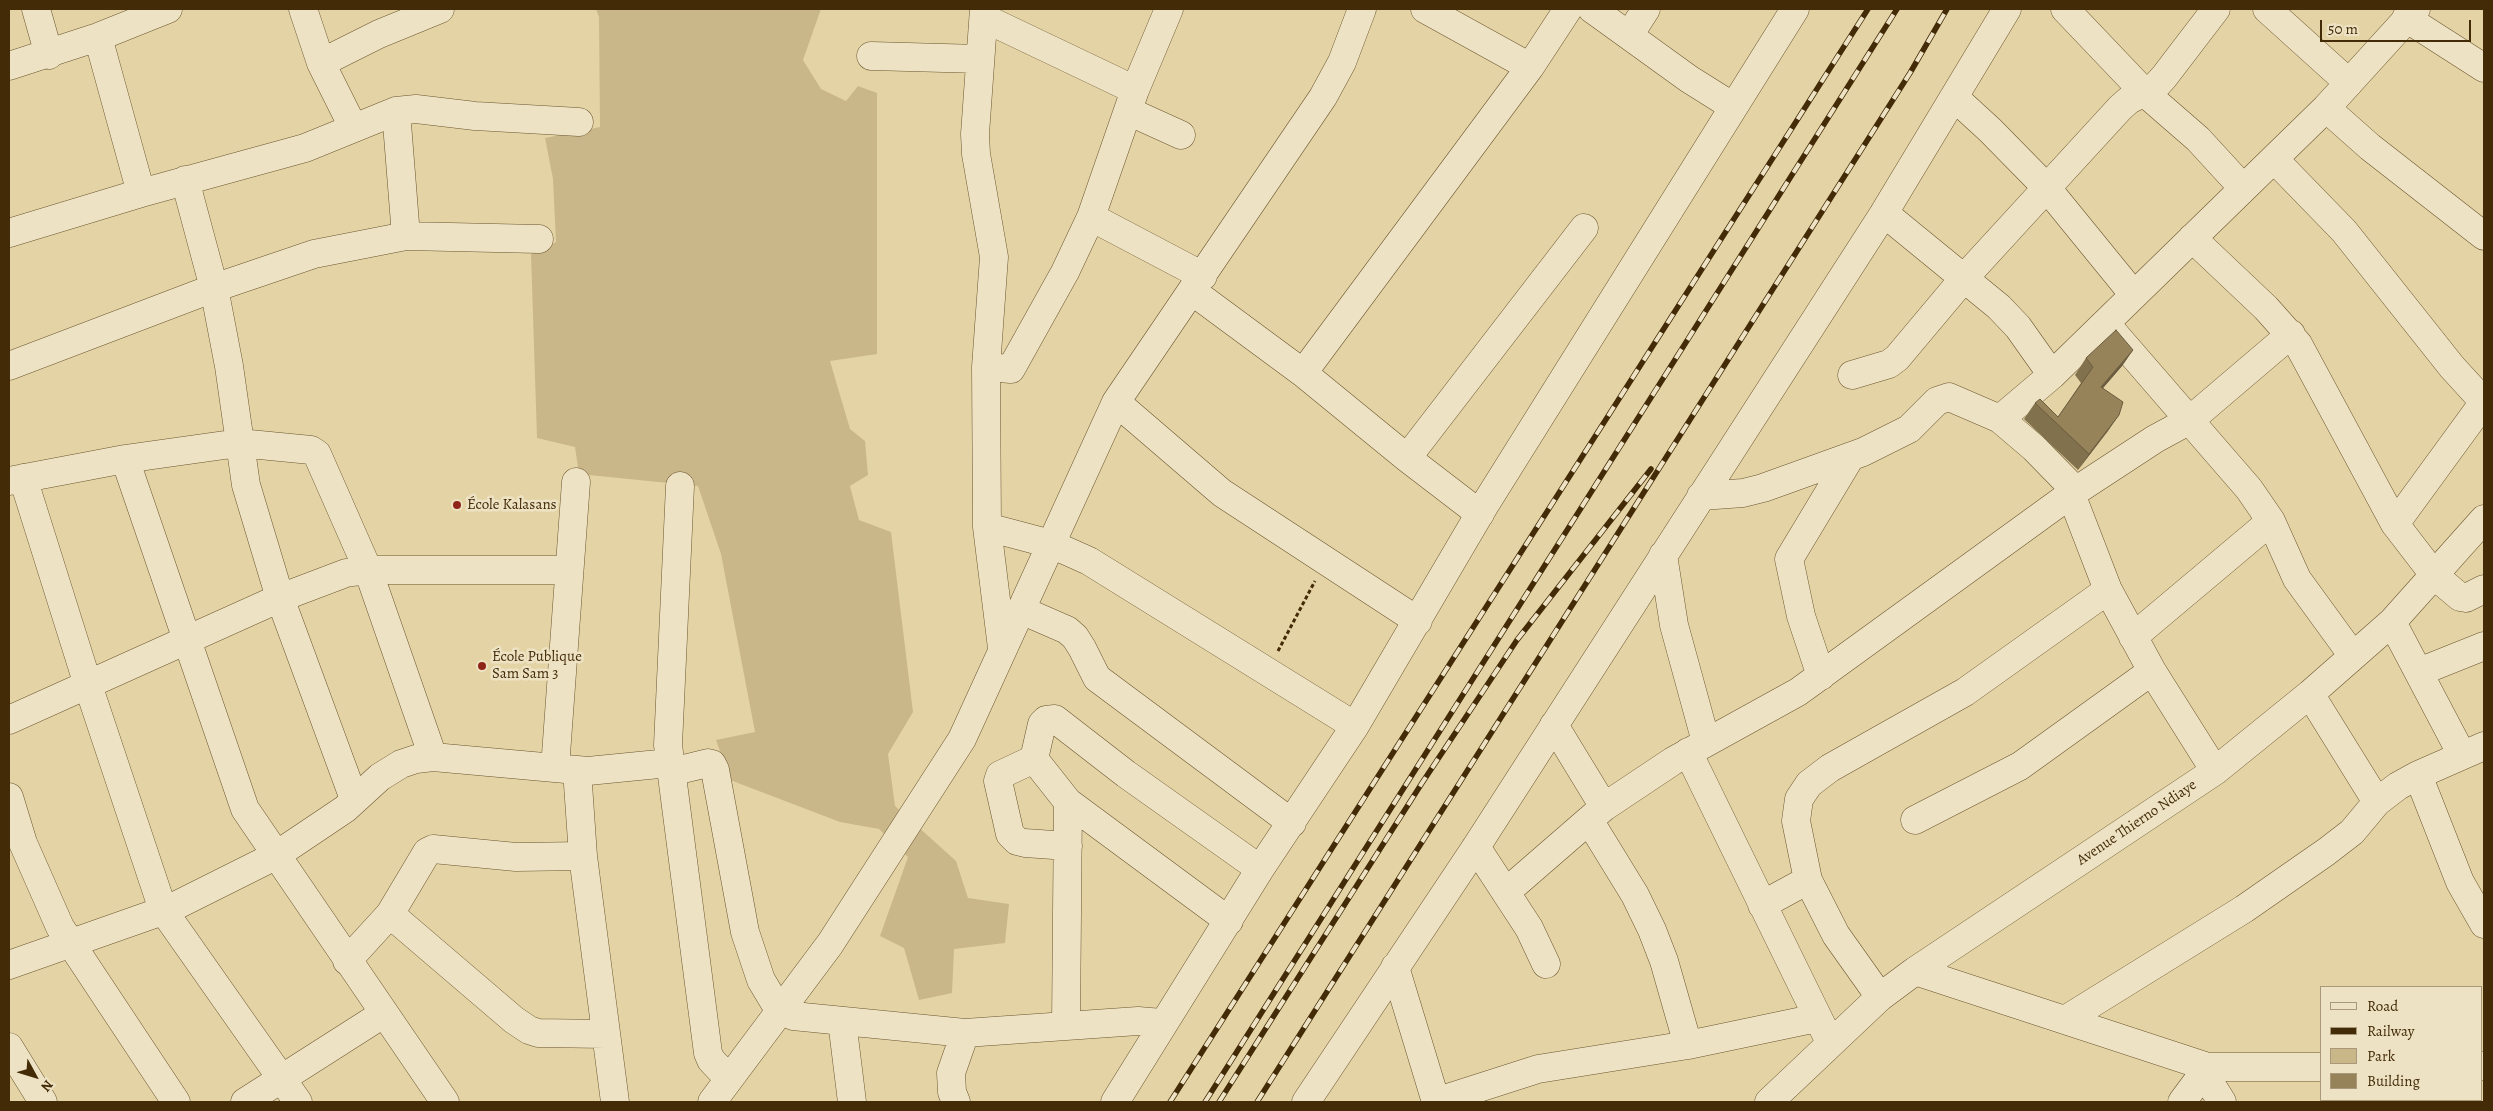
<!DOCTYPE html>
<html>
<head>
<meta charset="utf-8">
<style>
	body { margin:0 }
	#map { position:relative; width:2493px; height:1111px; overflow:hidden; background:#e4d4a5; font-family:Alegreya,serif }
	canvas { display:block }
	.frame { position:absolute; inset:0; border:10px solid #442b08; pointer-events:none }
	.legend { position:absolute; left:2320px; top:986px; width:162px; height:115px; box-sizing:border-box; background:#ede3c4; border:1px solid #a99979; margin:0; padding:6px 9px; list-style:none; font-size:15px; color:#442b08 }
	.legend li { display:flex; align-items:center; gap:10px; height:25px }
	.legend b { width:25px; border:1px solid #a99979 }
	.north { position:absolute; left:10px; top:1051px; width:50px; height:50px; -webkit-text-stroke:4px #ede3c4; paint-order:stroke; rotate:129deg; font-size:14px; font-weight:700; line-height:20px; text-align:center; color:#442b08 }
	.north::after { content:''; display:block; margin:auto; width:18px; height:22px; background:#442b08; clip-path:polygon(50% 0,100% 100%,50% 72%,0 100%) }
	.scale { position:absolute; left:2320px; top:20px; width:151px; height:22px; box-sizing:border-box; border:2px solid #442b08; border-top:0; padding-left:6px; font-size:15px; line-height:18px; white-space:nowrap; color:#442b08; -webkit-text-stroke:4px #ede3c4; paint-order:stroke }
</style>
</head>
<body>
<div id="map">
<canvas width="2493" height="1111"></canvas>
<div class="frame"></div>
<ul class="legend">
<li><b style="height:6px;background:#ede3c4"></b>Road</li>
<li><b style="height:6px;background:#442b08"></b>Railway</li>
<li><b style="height:14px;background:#c9b78a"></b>Park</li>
<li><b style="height:14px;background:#97835a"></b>Building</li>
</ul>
<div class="north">N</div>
<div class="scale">50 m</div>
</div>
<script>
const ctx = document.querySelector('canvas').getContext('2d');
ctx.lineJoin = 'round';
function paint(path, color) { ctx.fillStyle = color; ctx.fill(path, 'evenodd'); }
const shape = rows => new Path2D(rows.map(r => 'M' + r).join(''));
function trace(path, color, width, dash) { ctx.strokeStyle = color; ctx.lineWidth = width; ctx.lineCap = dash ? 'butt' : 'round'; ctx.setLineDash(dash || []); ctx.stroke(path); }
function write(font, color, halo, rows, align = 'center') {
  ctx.font = font + ' Alegreya,serif'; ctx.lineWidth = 5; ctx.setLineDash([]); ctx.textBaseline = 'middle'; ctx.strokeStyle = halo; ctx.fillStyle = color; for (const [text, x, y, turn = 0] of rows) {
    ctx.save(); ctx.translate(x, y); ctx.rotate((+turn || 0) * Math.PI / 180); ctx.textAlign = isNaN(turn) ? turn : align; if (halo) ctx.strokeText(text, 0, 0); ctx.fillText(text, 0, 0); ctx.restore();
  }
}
const green = shape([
	[596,9,821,9,803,60,821,89,846,101,858,86,877,93,877,354,830,361,850,429,865,441,868,475,850,486,859,520,891,532,913,712,888,754,895,806,956,861,968,898,1009,904,1005,943,954,949,952,993,919,1000,904,948,880,936,908,857,879,829,840,822,730,780,716,740,755,732,721,554,698,486,579,474,575,447,537,438,531,254,556,242,553,179,545,138,600,127,599,17]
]);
const path = shape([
	[1278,651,1315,581]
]);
const minor = shape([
	[36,9,49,55],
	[303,9,321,63,353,127],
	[984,9,975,134,976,154,994,257,986,367,987,527,1002,648],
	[1425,9,1530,67],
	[1592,9,1689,79,1732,106],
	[2065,9,2145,93,2198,139,2243,188],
	[2267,9,2349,83],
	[984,18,1135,90],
	[2406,18,2484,68],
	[1630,34,1646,9],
	[98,37,141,193],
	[871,56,980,59],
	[321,63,379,34,440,9],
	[9,66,98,37,168,9],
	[1954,97,1990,130,2046,187,2134,295],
	[2326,108,2370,147,2484,236],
	[396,111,406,236],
	[1128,111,1181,135],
	[2274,159,2344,231,2452,367,2484,402,2395,524],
	[185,180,214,288,229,366,246,485,280,598,354,799],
	[1884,213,1999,307,2018,327,2052,375],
	[1091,217,1203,276],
	[9,233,141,193,305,148,396,111,416,109,475,116,579,122],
	[2192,238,2266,308,2298,344,2395,524,2435,576,2460,597,2466,598,2484,589],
	[1192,291,1303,373,1407,458,1480,514],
	[2106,324,2249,489,2271,521,2297,579,2353,656],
	[9,366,214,288,314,254,406,236,539,239],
	[986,367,1011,369,1065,272,1091,217,1135,90,1169,9],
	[1303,373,1530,67,1568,9],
	[1852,375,1889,364,1897,358,1965,277,2120,108,2129,100,2154,88,2164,77,2216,9],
	[1116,402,1222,493,1418,621],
	[2000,419,2052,375,2326,108,2416,9],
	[1407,458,1584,228],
	[125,459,245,809,445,1102],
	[23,478,88,685,163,910,298,1102],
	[9,481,125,459,239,443,311,450,317,454,368,570,433,757],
	[680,486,668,745,708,1053,711,1060,729,1079],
	[2071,494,2108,590,2152,671,2215,771],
	[1701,496,1743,493,1763,488,1863,452,1909,429,1937,401,1949,397,2000,419,2034,448,2076,491],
	[987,527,1051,544,1089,561,1355,726],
	[1663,555,1674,625,1706,742],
	[1021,610,1067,630,1075,637,1082,648,1097,678,1292,823],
	[2392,622,2462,755],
	[2133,637,2271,521],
	[2419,672,2484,646],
	[1821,676,1801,616,1789,559,1851,456],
	[2310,694,2377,802],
	[9,720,280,598,346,573,368,570,569,570],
	[1554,725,1604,807],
	[1688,752,1826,1034],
	[1034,759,1000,775,998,781,1010,834,1017,841,1025,843,1068,846],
	[555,768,576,482],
	[577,770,583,856,615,1102],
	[671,772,708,763,712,764,715,770,745,932,761,980,779,1010,793,1016,965,1033,1138,1021,1162,1023],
	[2418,775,2460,882,2484,924],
	[9,797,23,843,60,927,176,1102],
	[1589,820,1635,895,1652,930,1664,961,1688,1045],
	[1915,820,2020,766,2152,671],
	[1476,847,1529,928,1546,964],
	[1506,892,1604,807,1673,761,1798,692,2071,494,2155,439,2190,420,2291,334],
	[1762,905,1808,880],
	[390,914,514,1020,529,1030,538,1033,606,1034],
	[1229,921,1068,802,1034,759,1042,724,1046,720,1055,719,1126,774,1260,869],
	[347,961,390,914,427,852,433,849,516,857,583,856],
	[9,965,171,908,275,856,345,809,380,777,401,764,416,759,433,757,588,771,669,763],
	[1395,967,1436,1102],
	[1915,971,2208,1067,2322,1067],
	[1880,997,1836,935,1808,880,1796,821,1799,799,1809,784,1830,768,1965,692,2108,590],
	[2065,1020,2244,909,2326,852,2352,832,2377,802,2398,786,2418,775,2484,746],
	[842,1021,852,1102],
	[1066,1025,1068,802],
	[9,1047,43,1102],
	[2482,1066,2484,1066],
	[2204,1073,2222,1102],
	[245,1102,383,1014],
	[712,1102,830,944,962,739,1116,402,1323,97,1342,62,1362,9],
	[956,1102,952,1092,951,1073,965,1033],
	[1115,1102,1260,869,1355,726,1486,503,1795,9],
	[1306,1102,1476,847,1884,213,2007,9],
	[1435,1102,1538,1069,1688,1045,1817,1018],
	[1769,1102,1880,997,1915,971,2215,771,2310,694,2392,622,2484,519],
	[2182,1102,2208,1067]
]);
const rail = shape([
	[1170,1102,1868,9],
	[1205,1102,1897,9],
	[1219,1102,1422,783,1517,640,1651,469],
	[1257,1102,1910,73,1947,9]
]);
const wall = shape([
	[2133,350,2122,366,2103,388,2119,415,2078,470,2024,419,2035,403,2058,417,2081,383,2075,375,2086,358]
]);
const shadedWall = shape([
	[2133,350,2122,366,2090,403,2101,387],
	[2119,415,2108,431,2078,470,2089,454]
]);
const building = shape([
	[2116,330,2133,350,2101,387,2123,402,2119,415,2089,454,2035,403,2040,399,2058,417,2093,367,2086,358,2116,330]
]);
const markers = [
	[457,505,5,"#8f2418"],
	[482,666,5,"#8f2418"]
];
const poiNames = [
	["École Kalasans",467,505],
	["École Publique",492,657],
	["Sam Sam 3",492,674]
];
const streetNames = [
	["Avenue Thierno Ndiaye",2137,823,-34]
];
paint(green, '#c9b78a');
trace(minor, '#6c552f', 29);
trace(path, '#442b08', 3, [4, 2.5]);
trace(minor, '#ede3c4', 28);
trace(rail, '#442b08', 5.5);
trace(rail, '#ede3c4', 4, [11]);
paint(wall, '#82714d');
paint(shadedWall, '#6a5c3f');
paint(building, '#97835a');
trace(building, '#6a5c3f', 1);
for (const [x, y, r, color] of markers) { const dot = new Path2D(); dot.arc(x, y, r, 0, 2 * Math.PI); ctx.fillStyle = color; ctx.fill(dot); trace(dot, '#ede3c4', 2); }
write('15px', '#442b08', '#ede3c4', poiNames, 'left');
write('15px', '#442b08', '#ede3c4', streetNames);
</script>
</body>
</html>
